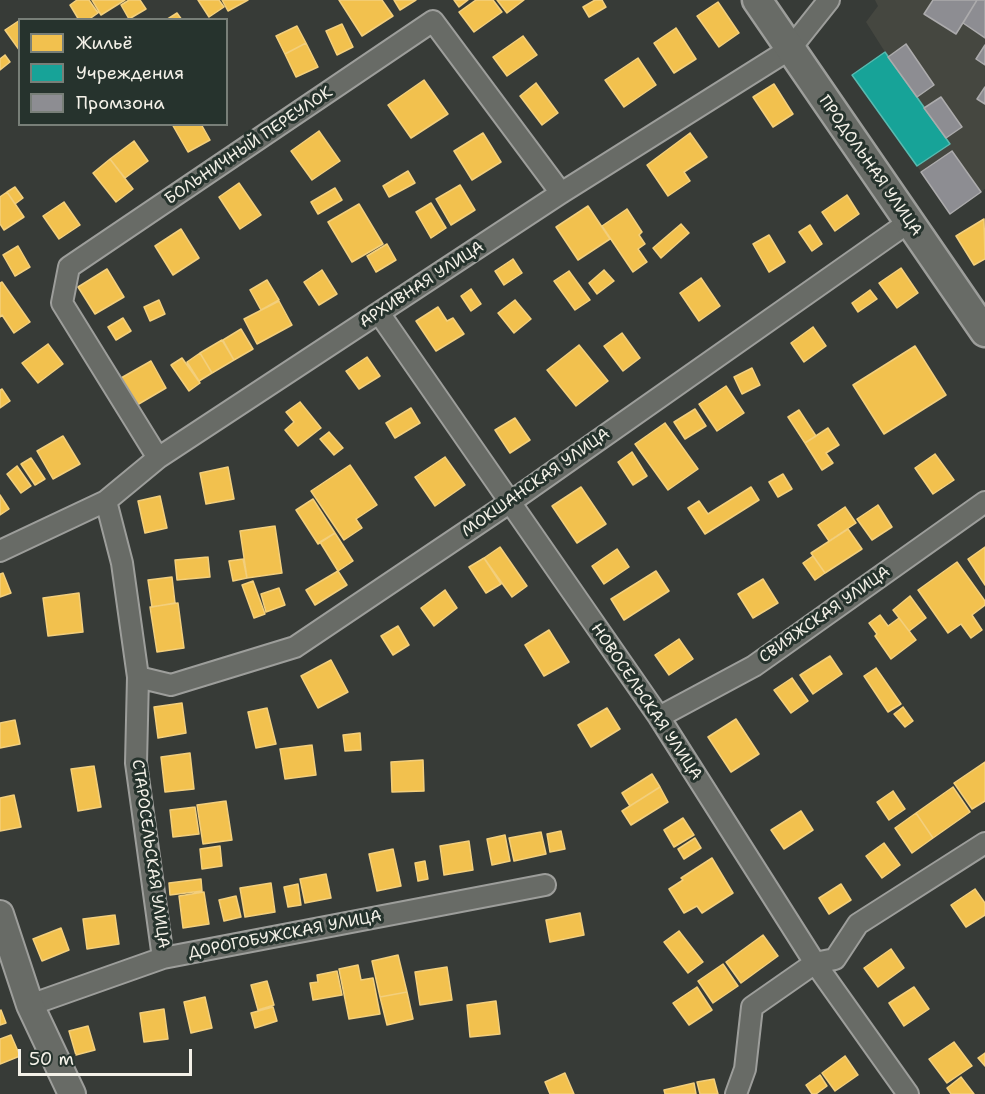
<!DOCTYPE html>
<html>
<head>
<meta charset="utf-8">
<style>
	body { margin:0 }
	#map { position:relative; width:985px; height:1094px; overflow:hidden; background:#373b37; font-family:"Shantell Sans",sans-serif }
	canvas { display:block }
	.legend { position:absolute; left:18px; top:18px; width:210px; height:108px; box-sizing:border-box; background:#26332d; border:2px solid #787f78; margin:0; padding:8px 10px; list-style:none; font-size:18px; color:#f4f1e8 }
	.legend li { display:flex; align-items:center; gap:12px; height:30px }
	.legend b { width:30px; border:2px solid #787f78 }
	.scale { position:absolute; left:18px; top:1049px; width:174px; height:27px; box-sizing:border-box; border:3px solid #f4f1e8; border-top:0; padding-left:8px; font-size:18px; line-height:21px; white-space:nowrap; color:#f4f1e8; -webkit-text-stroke:4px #26332d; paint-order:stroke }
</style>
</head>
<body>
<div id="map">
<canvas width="985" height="1094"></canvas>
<ul class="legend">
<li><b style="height:16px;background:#f2c14e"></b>Жильё</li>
<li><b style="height:16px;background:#17a398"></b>Учреждения</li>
<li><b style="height:16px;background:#8d8d92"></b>Промзона</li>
</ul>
<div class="scale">50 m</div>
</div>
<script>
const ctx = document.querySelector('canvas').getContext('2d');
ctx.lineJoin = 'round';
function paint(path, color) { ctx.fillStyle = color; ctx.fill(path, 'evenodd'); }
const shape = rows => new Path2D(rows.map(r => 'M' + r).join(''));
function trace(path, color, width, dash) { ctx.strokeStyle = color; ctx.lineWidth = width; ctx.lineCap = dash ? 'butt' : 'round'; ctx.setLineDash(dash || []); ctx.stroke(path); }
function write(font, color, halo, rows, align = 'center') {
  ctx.font = font + ' "Shantell Sans",sans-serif'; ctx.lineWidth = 6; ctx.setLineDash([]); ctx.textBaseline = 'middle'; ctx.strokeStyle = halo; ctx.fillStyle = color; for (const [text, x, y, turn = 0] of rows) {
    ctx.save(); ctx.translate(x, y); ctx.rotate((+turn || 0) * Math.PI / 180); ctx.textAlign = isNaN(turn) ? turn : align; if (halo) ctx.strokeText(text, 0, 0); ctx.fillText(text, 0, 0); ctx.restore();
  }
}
const built = shape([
	[875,0,985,0,985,189,950,214,917,166,950,143,885,52,866,22,878,6]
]);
const homes = shape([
	[77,0,89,0,98,13,88,20,79,20,70,5,77,0],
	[92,0,125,0,101,15,92,0],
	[129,0,140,0,146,9,129,19,121,5,129,0],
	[198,0,219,0,224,7,209,17,198,0],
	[222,0,248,0,228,11,222,0],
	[339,0,382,0,393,16,362,36,339,0],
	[394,0,416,0,400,10,394,0],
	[454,0,468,0,459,7,454,0],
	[476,0,493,0,502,12,474,32,459,12,476,0],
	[497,0,524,0,507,13,497,0],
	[595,0,602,0,606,7,589,17,583,7,595,0],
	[718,2,739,33,719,47,697,16,718,2],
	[177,13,182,20,166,20,177,13],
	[20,20,20,51,5,30,20,20],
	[342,24,353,47,337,55,326,31,342,24],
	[297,26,306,43,285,54,276,36,297,26],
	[676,28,696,59,674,73,654,43,676,28],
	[523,36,537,55,507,76,493,57,523,36],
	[306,43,318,67,296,77,285,54,306,43],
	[5,55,10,62,0,70,0,59,5,55],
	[638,58,656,85,624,107,605,80,638,58],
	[424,80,448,114,411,138,388,105,424,80],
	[536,83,558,113,542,125,520,96,536,83],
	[774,84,793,114,773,127,753,97,774,84],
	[172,124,201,124,210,140,188,152,172,124],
	[319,131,340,161,312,180,291,151,319,131],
	[483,133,501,162,472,180,454,151,483,133],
	[690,133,707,157,684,172,690,181,668,196,647,165,690,133],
	[134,141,148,161,125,178,110,159,134,141],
	[110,159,133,189,116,202,93,173,110,159],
	[408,171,415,183,389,197,383,186,408,171],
	[239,183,261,215,240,229,219,197,239,183],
	[460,185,475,210,451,225,436,199,460,185],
	[15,187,23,198,15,204,7,192,15,187],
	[335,188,342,200,318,214,311,202,335,188],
	[7,192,24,217,4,230,0,224,0,197,7,192],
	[847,195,859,214,835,231,822,212,847,195],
	[64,202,80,225,59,239,43,216,64,202],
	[431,203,446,228,431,238,416,212,431,203],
	[359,204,383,244,352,262,328,222,359,204],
	[588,206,610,239,578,260,556,227,588,206],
	[627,209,642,232,639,235,645,244,638,249,647,262,633,272,602,226,627,209],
	[984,219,985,259,974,265,956,236,984,219],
	[681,224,689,233,661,258,653,248,681,224],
	[810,225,822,244,812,251,799,232,810,225],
	[181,229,199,258,173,275,155,246,181,229],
	[769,235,785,262,769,272,753,244,769,235],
	[387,244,396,260,376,272,367,256,387,244],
	[18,246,30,267,15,276,3,255,18,246],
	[513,259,522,273,504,285,495,271,513,259],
	[901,268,918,293,897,308,879,283,901,268],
	[107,269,124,297,95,314,78,287,107,269],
	[322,270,337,294,319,305,304,282,322,270],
	[604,270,614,281,597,294,589,283,604,270],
	[569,271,590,300,575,310,554,281,569,271],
	[701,278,720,306,699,321,680,293,701,278],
	[267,280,279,300,261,310,250,290,267,280],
	[2,282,30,322,14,333,2,315,0,317,0,283,2,282],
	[471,289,481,304,471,311,461,296,471,289],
	[870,290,877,299,858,312,852,303,870,290],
	[159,300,165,314,150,321,144,307,159,300],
	[515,300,531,319,514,333,498,313,515,300],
	[279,301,292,325,257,344,244,319,279,301],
	[438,307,447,321,453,318,464,334,436,351,416,321,438,307],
	[123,318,131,331,116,340,108,327,123,318],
	[813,327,826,346,804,362,791,343,813,327],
	[241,329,253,349,234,360,223,340,241,329],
	[622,333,640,358,623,371,604,346,622,333],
	[222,340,234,360,212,373,200,353,222,340],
	[48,344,63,364,38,383,22,363,48,344],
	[579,345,608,381,576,406,547,370,579,345],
	[915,346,946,395,884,434,853,385,915,346],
	[200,353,212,373,199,381,187,362,200,353],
	[367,357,380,376,359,389,346,371,367,357],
	[182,358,200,383,189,391,171,365,182,358],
	[151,361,166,388,137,405,121,378,151,361],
	[752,368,760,385,742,394,734,377,752,368],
	[726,386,744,413,717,431,699,404,726,386],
	[2,389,10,401,0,408,0,390,2,389],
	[300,402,321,428,298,446,285,430,294,422,286,412,300,402],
	[411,408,420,423,395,438,386,423,411,408],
	[695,409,706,426,685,439,674,422,695,409],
	[799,410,816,436,805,443,788,417,799,410],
	[515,418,530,440,510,453,495,430,515,418],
	[665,423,698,469,668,490,635,444,665,423],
	[828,428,839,445,826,453,833,463,822,470,805,443,828,428],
	[329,432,343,448,334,455,320,439,329,432],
	[63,436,80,464,53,479,37,451,63,436],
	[632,452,647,476,633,485,618,462,632,452],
	[935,454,954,480,933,494,915,468,935,454],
	[445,457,465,485,435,506,415,477,445,457],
	[31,458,45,479,35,485,21,464,31,458],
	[350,465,377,505,356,519,362,528,344,540,311,491,350,465],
	[17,466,31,486,21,493,7,474,17,466],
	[228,467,234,499,206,504,200,473,228,467],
	[783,474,792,489,778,497,769,482,783,474],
	[581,487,606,524,577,543,552,506,581,487],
	[751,487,759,500,705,534,688,508,699,501,708,514,751,487],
	[0,495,9,509,0,515,0,495],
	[160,496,167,528,145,533,138,501,160,496],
	[313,499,335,533,318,544,296,510,313,499],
	[878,505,892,527,872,540,857,519,878,505],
	[845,507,856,523,829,541,818,525,845,507],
	[275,526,282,573,247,578,240,531,275,526],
	[848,529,862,549,825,573,811,553,848,529],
	[335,533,353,561,338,571,320,542,335,533],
	[500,547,527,586,512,597,484,558,500,547],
	[985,547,985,585,968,559,985,547],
	[617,549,629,567,604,584,592,566,617,549],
	[813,556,825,573,815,580,803,563,813,556],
	[208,557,210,577,177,580,175,560,208,557],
	[484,558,501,584,486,593,469,567,484,558],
	[243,559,247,578,233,581,229,561,243,559],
	[957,562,985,601,985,605,972,615,982,630,971,638,961,624,948,633,918,590,957,562],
	[338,571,347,585,315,605,306,590,338,571],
	[656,571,669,591,624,620,611,599,656,571],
	[3,573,11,593,0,597,0,574,3,573],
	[172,577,175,603,152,607,148,580,172,577],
	[763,579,778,603,753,618,738,594,763,579],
	[253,581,265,614,254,618,242,585,253,581],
	[279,588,285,605,266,612,261,594,279,588],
	[445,590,457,608,434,626,421,608,445,590],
	[79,593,83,632,48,636,43,598,79,593],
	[910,596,926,618,909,631,893,610,910,596],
	[178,603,184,648,157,652,150,607,178,603],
	[880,615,888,626,899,618,916,640,891,659,875,636,877,634,869,623,880,615],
	[398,626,409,645,393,655,381,636,398,626],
	[549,630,569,662,544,676,525,645,549,630],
	[679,639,693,659,669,675,655,655,679,639],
	[830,656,842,674,813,694,800,675,830,656],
	[331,660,348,692,318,708,301,676,331,660],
	[876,668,901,704,888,712,864,676,876,668],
	[792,678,808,701,791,713,774,690,792,678],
	[182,703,186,733,158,738,154,707,182,703],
	[903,707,913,721,905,727,894,714,903,707],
	[267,708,276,744,256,748,248,712,267,708],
	[607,708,620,729,591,747,578,725,607,708],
	[736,719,759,754,731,772,708,737,736,719],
	[15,720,20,744,0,748,0,723,15,720],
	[360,733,361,750,345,751,343,735,360,733],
	[312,745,316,775,285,779,280,749,312,745],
	[190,753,194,789,165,792,161,757,190,753],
	[423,760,424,791,392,792,391,762,423,760],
	[985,762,985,801,972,809,954,783,985,762],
	[94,766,101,807,78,811,71,769,94,766],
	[652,774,660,787,630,806,622,793,652,774],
	[660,787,668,802,631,825,622,811,660,787],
	[953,787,970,812,933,838,916,813,953,787],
	[893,791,905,809,889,820,877,802,893,791],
	[14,795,21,827,0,831,0,798,14,795],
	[226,801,232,840,203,844,197,805,226,801],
	[195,807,199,834,173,837,170,810,195,807],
	[801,811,813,830,784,849,771,830,801,811],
	[916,813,933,838,912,853,895,828,916,813],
	[683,818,694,835,674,847,664,830,683,818],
	[561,831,565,849,550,852,547,834,561,831],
	[541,832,546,854,514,861,509,838,541,832],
	[505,835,510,861,492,865,487,839,505,835],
	[695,838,701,848,684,859,678,849,695,838],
	[469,841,473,870,444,875,440,846,469,841],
	[884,843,900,865,882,878,866,856,884,843],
	[220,846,222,866,202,869,200,849,220,846],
	[393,849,401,886,377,891,369,854,393,849],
	[712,858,733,893,702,913,697,906,684,913,669,889,683,880,681,878,712,858],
	[425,861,428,879,418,881,415,863,425,861],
	[326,874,331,898,305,903,300,879,326,874],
	[201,879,202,891,170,895,169,883,201,879],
	[271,883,275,912,245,917,240,888,271,883],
	[298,884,301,905,288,907,284,887,298,884],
	[841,884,851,900,829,914,819,898,841,884],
	[975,889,985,903,985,915,966,927,951,905,975,889],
	[204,892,209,924,183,928,179,896,204,892],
	[236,896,241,917,224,921,219,900,236,896],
	[580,913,584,935,550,942,546,920,580,913],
	[115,915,119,944,87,949,83,919,115,915],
	[61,928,69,950,42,961,33,939,61,928],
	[679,931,703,962,688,973,664,942,679,931],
	[763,935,778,956,741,983,726,962,763,935],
	[891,949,904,968,878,987,864,968,891,949],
	[398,955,407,992,380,997,372,961,398,955],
	[723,964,738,986,713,1003,698,981,723,964],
	[358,965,361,980,373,978,380,1014,349,1019,339,969,358,965],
	[447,967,452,1000,420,1005,415,972,447,967],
	[337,971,342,995,313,1000,310,983,318,982,317,975,337,971],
	[267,981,274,1005,258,1010,251,985,267,981],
	[697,987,712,1010,689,1025,673,1003,697,987],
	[914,987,929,1009,904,1026,889,1003,914,987],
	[407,992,413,1019,387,1025,380,997,407,992],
	[205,997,212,1028,191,1033,184,1002,205,997],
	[496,1001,500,1034,470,1037,467,1005,496,1001],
	[273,1007,277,1021,255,1028,251,1013,273,1007],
	[164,1009,168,1039,144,1042,140,1013,164,1009],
	[1,1010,6,1023,0,1025,0,1011,1,1010],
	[88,1026,95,1050,76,1055,69,1031,88,1026],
	[11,1035,20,1056,0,1064,0,1039,11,1035],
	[954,1042,972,1066,947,1083,929,1059,954,1042],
	[985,1053,985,1066,978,1058,985,1053],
	[845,1056,858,1075,835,1091,822,1073,845,1056],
	[565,1073,574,1094,550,1094,545,1082,565,1073],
	[820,1075,827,1086,816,1094,812,1094,806,1085,820,1075],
	[961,1077,974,1094,951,1094,947,1088,961,1077],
	[714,1079,718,1094,700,1094,697,1082,714,1079],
	[694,1083,696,1094,665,1094,664,1090,694,1083]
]);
const public = shape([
	[885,52,950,144,917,166,852,75,885,52]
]);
const industry = shape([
	[933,0,977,0,956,34,924,14,933,0],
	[977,0,985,0,985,38,963,23,977,0],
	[906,44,934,85,917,97,888,57,906,44],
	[985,45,985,65,976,59,985,45],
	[985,87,985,104,977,99,985,87],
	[941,97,962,127,946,138,924,108,941,97],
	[952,151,981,192,950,214,921,172,952,151]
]);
const minor = shape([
	[379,313,659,717,815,963,908,1094],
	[158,458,62,303,69,267,433,21,561,193],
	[106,501,122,563,138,677,136,763,163,958],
	[0,551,106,501,158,458,561,193,790,49,829,0],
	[138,677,171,685,295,647,509,503,909,222],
	[659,717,754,666,985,502],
	[30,1005,163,958,545,885],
	[736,1094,745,1069,752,1007,815,963,835,959,858,924,985,843]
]);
const tertiary = shape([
	[0,914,30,1005,72,1094]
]);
const secondary = shape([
	[757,0,985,332]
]);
const streetNames = [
	["БОЛЬНИЧНЫЙ ПЕРЕУЛОК",249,146,-34],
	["ПРОДОЛЬНАЯ УЛИЦА",870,166,55],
	["АРХИВНАЯ УЛИЦА",422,285,-33],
	["МОКШАНСКАЯ УЛИЦА",536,483,-35],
	["СВИЯЖСКАЯ УЛИЦА",825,615,-35],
	["НОВОСЕЛЬСКАЯ УЛИЦА",646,702,56],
	["СТАРОСЕЛЬСКАЯ УЛИЦА",150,854,82],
	["ДОРОГОБУЖСКАЯ УЛИЦА",285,935,-11]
];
paint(built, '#454740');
paint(homes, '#f2c14e');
trace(homes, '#f3cf7c', 1.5);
paint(public, '#17a398');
trace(public, '#59bab0', 1.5);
paint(industry, '#8d8d92');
trace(industry, '#acabac', 1.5);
trace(minor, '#9d9e9b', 24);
trace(tertiary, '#9d9e9b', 30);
trace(secondary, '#9d9e9b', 33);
trace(minor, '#686b66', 20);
trace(tertiary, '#686b66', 26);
trace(secondary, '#686b66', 28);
write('16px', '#f4f1e8', '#26332d', streetNames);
</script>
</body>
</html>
